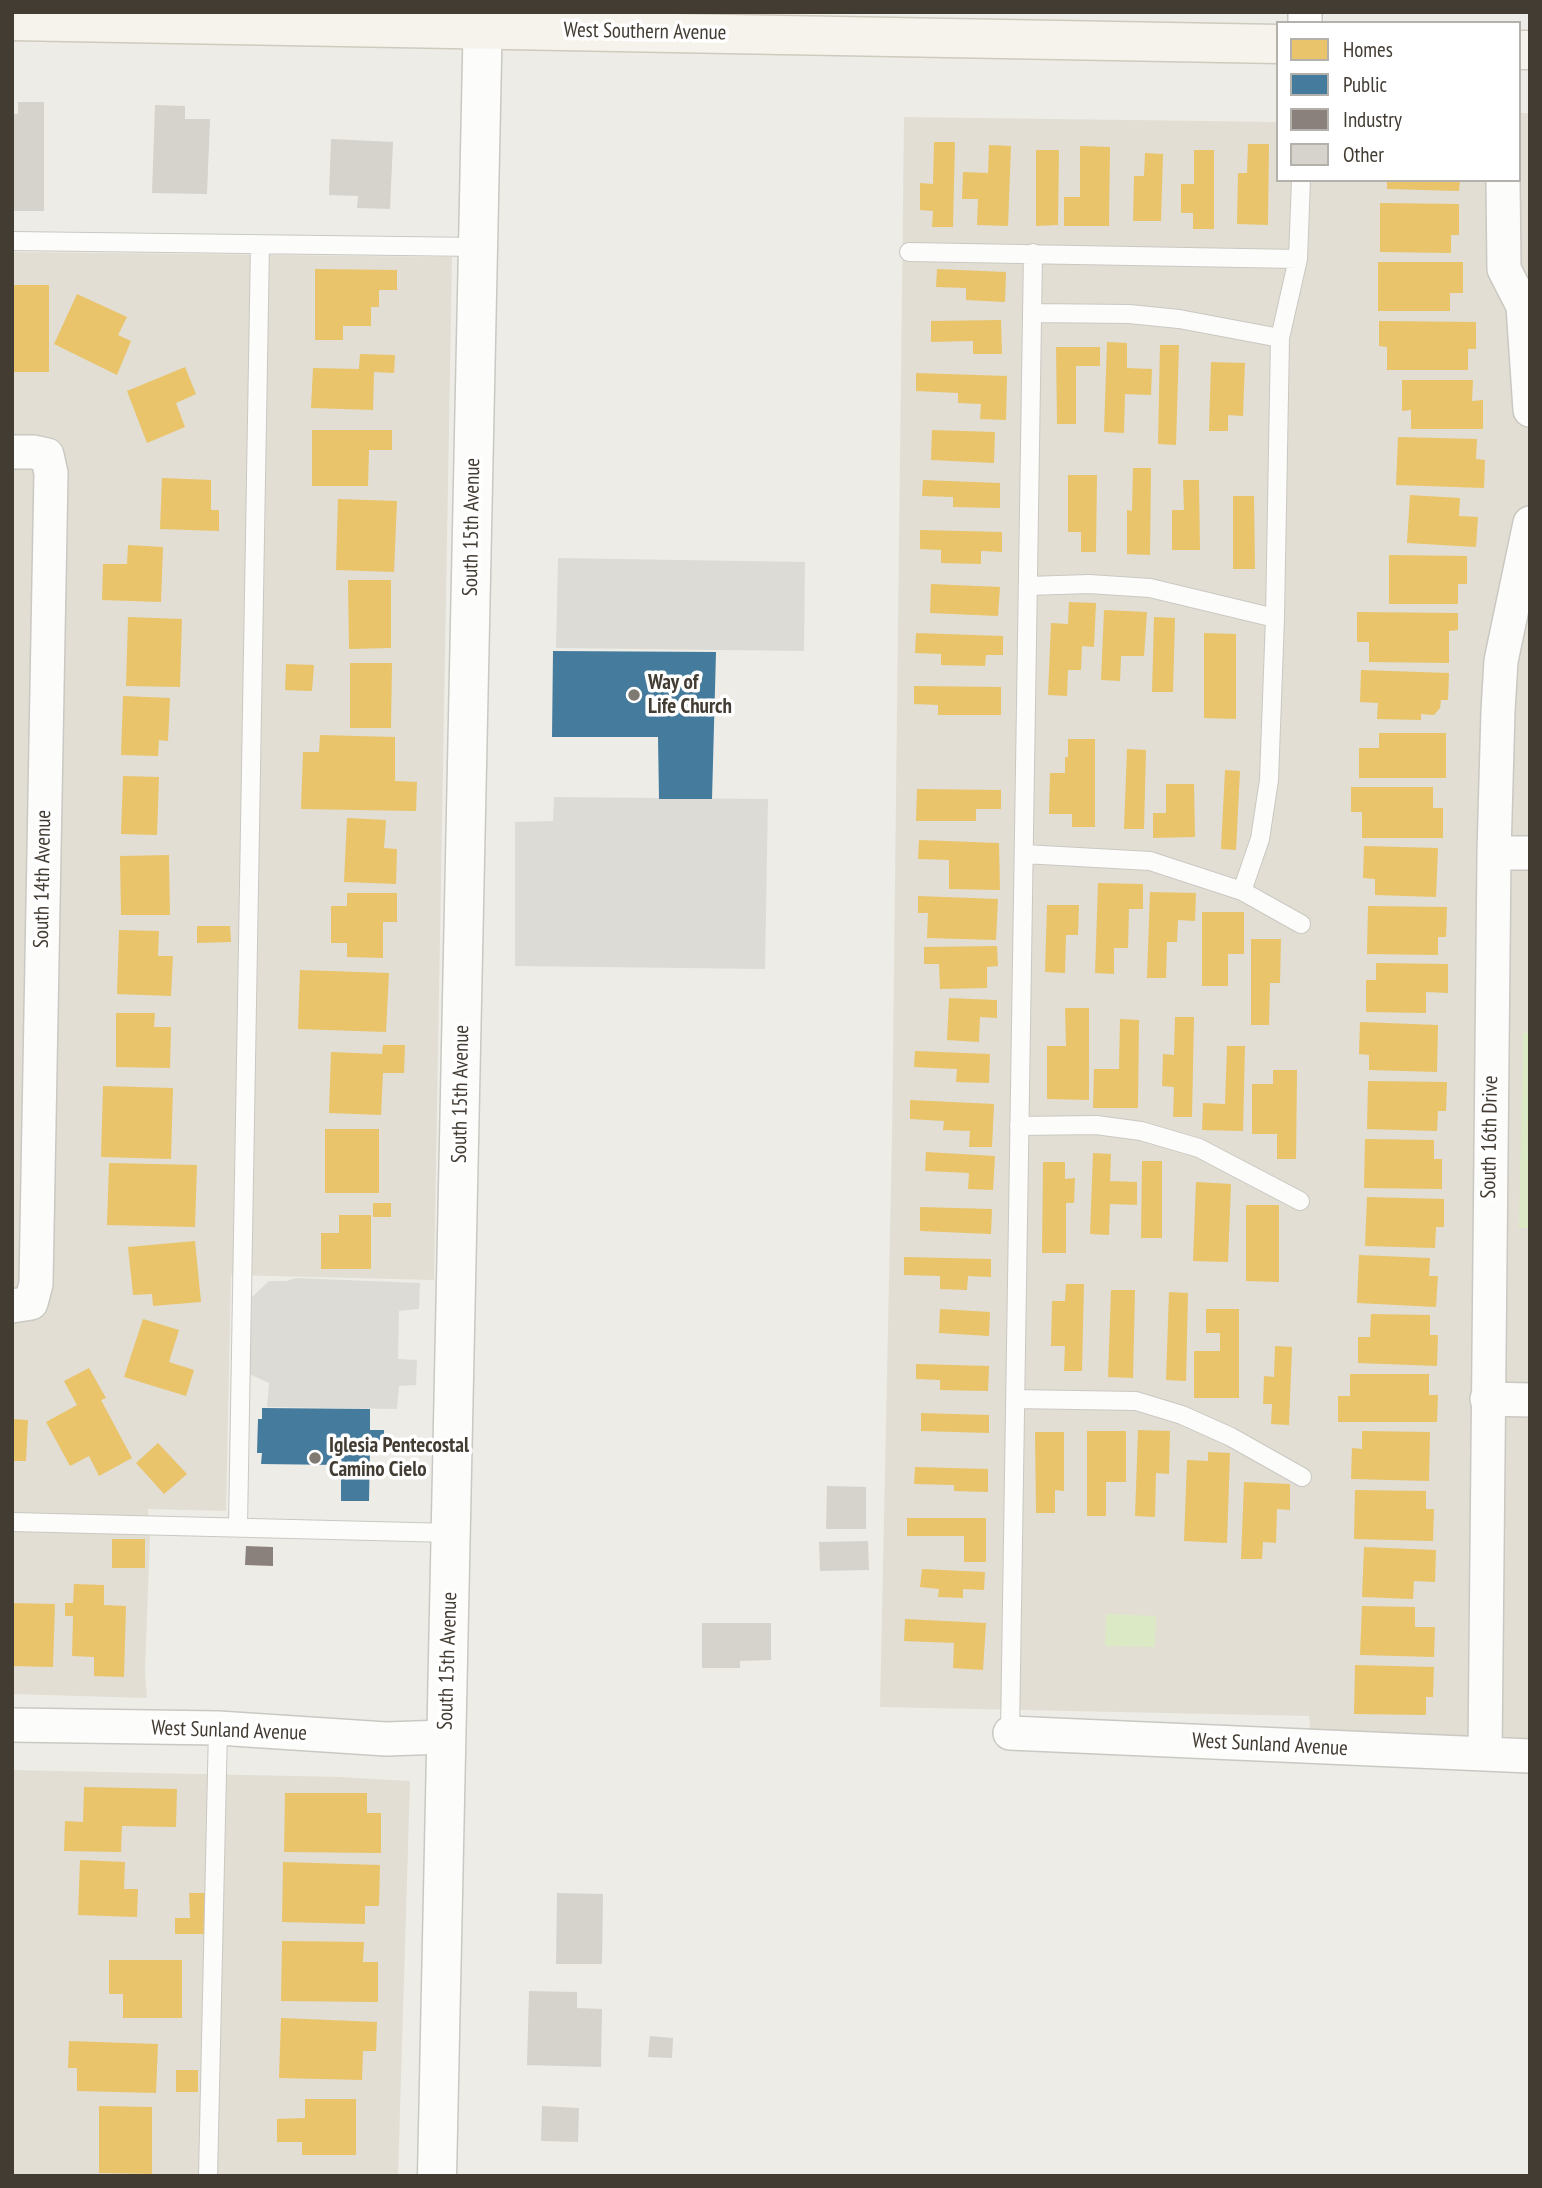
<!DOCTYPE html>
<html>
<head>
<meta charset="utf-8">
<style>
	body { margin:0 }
	#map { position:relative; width:1542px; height:2188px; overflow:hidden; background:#eeece6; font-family:"PT Sans Narrow",sans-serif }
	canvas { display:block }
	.frame { position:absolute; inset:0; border:14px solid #433c33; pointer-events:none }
	.legend { position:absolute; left:1276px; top:21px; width:245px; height:161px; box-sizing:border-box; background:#fff; border:2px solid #b4b1ad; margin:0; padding:9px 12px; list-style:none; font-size:21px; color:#433c33 }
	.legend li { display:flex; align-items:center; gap:14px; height:35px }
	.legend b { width:35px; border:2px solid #b4b1ad }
</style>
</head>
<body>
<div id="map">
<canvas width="1542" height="2188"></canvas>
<div class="frame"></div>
<ul class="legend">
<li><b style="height:19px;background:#e9c46a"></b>Homes</li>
<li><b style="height:19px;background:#457b9d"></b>Public</li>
<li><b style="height:19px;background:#8a817c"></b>Industry</li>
<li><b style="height:19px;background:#d6d3cd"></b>Other</li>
</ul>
</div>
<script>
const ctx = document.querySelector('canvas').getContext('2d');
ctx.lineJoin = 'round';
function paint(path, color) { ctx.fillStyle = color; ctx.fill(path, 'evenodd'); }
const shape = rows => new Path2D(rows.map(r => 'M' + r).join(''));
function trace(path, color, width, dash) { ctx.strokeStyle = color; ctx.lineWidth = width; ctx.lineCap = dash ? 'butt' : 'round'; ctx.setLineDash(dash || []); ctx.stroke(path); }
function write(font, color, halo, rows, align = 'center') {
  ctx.font = font + ' "PT Sans Narrow",sans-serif'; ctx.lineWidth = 7; ctx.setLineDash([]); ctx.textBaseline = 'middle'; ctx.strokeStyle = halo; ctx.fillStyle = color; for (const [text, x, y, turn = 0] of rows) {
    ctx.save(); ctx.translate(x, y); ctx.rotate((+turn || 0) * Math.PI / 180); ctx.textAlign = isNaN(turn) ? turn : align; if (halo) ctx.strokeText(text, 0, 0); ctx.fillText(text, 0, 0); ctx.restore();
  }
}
const residential = shape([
	[1519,113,1530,113,1530,1745,1311,1741,1309,1716,880,1707,892,1137,904,117,1278,122,1278,180,1519,180],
	[12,252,452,257,434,1280,231,1275,226,1511,148,1509,150,1536,145,1672,147,1698,12,1694],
	[12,1770,340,1777,410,1781,398,2176,12,2176]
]);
const green = shape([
	[1523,1033,1530,1033,1530,1228,1519,1228],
	[1106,1614,1156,1616,1155,1647,1105,1646]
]);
const parking = shape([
	[558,558,805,562,804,651,556,648],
	[554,797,768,799,765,969,515,966,515,822,553,821],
	[296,1278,420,1283,419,1309,399,1311,398,1359,417,1360,416,1385,399,1386,397,1409,267,1407,269,1383,249,1374,252,1297,269,1281,286,1281]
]);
const homes = shape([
	[934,142,955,142,953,227,932,227,933,211,920,210,920,183,933,184],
	[1248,144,1269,144,1268,225,1237,224,1238,173,1247,173],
	[989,145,1011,146,1008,226,977,225,978,199,962,199,963,172,988,173],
	[1080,146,1110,147,1109,226,1064,226,1064,197,1080,197],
	[1036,150,1059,150,1058,225,1036,226],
	[1194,150,1214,150,1214,229,1193,229,1193,213,1181,213,1181,184,1194,184],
	[1145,153,1163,154,1161,221,1133,221,1134,176,1144,176],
	[1387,180,1460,180,1459,191,1387,189],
	[1380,203,1459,204,1459,235,1451,235,1451,253,1380,252],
	[1378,262,1463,262,1463,293,1450,293,1450,311,1378,311],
	[315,269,397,270,397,290,379,290,379,307,371,307,371,326,343,326,343,340,315,340],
	[937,269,1006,272,1005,302,966,300,966,288,936,287],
	[12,285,49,285,49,372,12,372],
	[77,294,127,317,118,335,131,341,117,375,54,344],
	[1001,320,1002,354,973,354,973,341,931,342,931,321],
	[1379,321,1476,322,1476,349,1468,349,1468,370,1387,370,1387,347,1379,346],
	[1107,342,1127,343,1127,368,1152,369,1151,395,1125,394,1124,433,1104,432],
	[1160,345,1179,345,1176,445,1158,444],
	[1056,347,1100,347,1100,366,1076,366,1076,424,1057,424],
	[360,354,395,355,394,373,374,372,373,410,311,408,313,368,359,369],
	[1211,362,1245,363,1243,416,1228,415,1228,431,1209,431],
	[185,367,196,394,176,403,185,427,147,443,127,391],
	[916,373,1007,376,1006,420,980,419,981,404,958,403,958,393,916,391],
	[1402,380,1473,380,1472,401,1483,400,1483,429,1411,429,1411,410,1402,411],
	[312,430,392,430,392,450,369,450,368,486,312,486],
	[932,430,995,432,994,463,931,460],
	[1398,437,1477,439,1476,459,1485,460,1484,488,1396,485],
	[1133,468,1151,468,1150,555,1127,554,1127,510,1132,511],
	[1068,475,1097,475,1096,552,1081,552,1081,532,1068,532],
	[162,478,211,480,211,510,219,510,219,531,160,529],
	[923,480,1000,483,1000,508,953,507,953,497,922,496],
	[1183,480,1199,480,1200,550,1172,550,1172,510,1184,510],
	[1410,495,1460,498,1459,516,1478,517,1476,547,1407,543],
	[1233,496,1254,496,1255,569,1233,569],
	[338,499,397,501,394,572,336,570],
	[920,530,1002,532,1002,552,981,551,981,564,941,563,941,550,920,549],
	[128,545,163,547,161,602,102,600,103,564,127,564],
	[1389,555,1467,556,1467,584,1458,584,1458,604,1389,604],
	[348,580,391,580,391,648,349,649],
	[931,584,1000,587,998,616,930,613],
	[1069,602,1096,603,1094,647,1082,646,1081,670,1068,670,1067,696,1048,695,1051,623,1068,624],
	[1104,610,1147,612,1144,656,1121,656,1120,681,1101,680],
	[1357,612,1458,613,1458,630,1449,631,1449,663,1369,662,1369,642,1357,642],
	[128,617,182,619,180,687,126,686],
	[1154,617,1175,618,1173,692,1152,692],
	[916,633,1003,636,1003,655,986,655,985,666,941,665,941,654,915,653],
	[1204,633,1236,634,1236,719,1204,718],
	[350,663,392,663,391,728,350,728],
	[286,664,314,665,312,691,285,690],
	[1361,670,1449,673,1448,700,1441,700,1440,708,1434,715,1421,714,1421,720,1377,719,1378,703,1360,702],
	[914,686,1001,687,1001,715,938,715,938,705,914,704],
	[123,696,170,698,168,741,159,740,158,756,121,755],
	[1379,733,1446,733,1446,778,1359,778,1359,748,1379,748],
	[320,735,395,737,395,781,417,782,416,811,301,809,303,752,319,752],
	[1068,739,1095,739,1095,827,1072,827,1072,814,1049,814,1050,773,1065,773,1065,757,1068,757],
	[1127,749,1146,750,1144,829,1124,829],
	[1225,770,1240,771,1236,850,1221,849],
	[123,776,159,777,157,835,121,834],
	[1166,784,1194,784,1195,837,1153,838,1153,813,1166,813],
	[1351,787,1433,787,1433,808,1443,808,1443,838,1362,838,1362,812,1351,812],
	[917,789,1001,790,1001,809,976,809,976,821,916,821],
	[347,818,386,820,384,848,397,849,396,884,344,882],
	[919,840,999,843,1000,890,949,889,949,860,918,859],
	[1364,846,1438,848,1436,897,1375,895,1375,879,1363,878],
	[169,855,170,915,121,915,120,856],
	[1098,883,1143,884,1143,909,1129,909,1128,948,1114,948,1114,974,1095,973],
	[1150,892,1196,893,1195,921,1178,920,1177,942,1167,942,1166,978,1147,978],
	[347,893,397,893,397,922,383,922,383,958,347,957,347,943,331,943,331,906,347,906],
	[918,896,998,899,996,940,927,938,928,913,918,913],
	[1047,905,1079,905,1078,935,1066,935,1065,973,1045,972],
	[1368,906,1447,907,1446,937,1438,937,1438,955,1367,954],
	[1202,912,1244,912,1244,954,1228,954,1228,986,1202,986],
	[197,926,230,926,231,942,197,943],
	[119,930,159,931,158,956,173,956,171,996,117,994],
	[1251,939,1281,939,1280,983,1270,983,1269,1025,1251,1025],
	[997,946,998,966,987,967,987,988,940,989,939,964,924,964,924,947],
	[1376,963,1448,964,1448,993,1426,992,1426,1013,1366,1012,1366,980,1376,980],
	[300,970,389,973,386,1032,298,1029],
	[949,998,997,1000,997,1018,980,1017,979,1042,947,1040],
	[1065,1008,1089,1008,1089,1100,1047,1099,1047,1046,1066,1046],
	[116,1013,155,1013,154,1027,171,1027,170,1068,116,1067],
	[1175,1017,1194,1017,1192,1117,1173,1117,1174,1087,1162,1086,1163,1054,1174,1055],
	[1120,1019,1139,1020,1138,1108,1093,1108,1094,1069,1119,1069],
	[1360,1022,1438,1025,1437,1072,1369,1070,1369,1055,1359,1054],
	[383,1045,405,1045,404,1073,383,1073,381,1115,329,1113,331,1052,382,1054],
	[1227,1046,1245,1046,1243,1131,1202,1130,1203,1103,1225,1104],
	[915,1051,990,1054,989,1083,956,1082,957,1069,914,1067],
	[1273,1070,1297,1070,1296,1159,1277,1159,1277,1134,1252,1134,1252,1084,1273,1084],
	[1368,1081,1447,1082,1446,1111,1438,1111,1437,1131,1367,1129],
	[103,1086,173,1088,171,1159,101,1157],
	[910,1100,994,1104,992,1147,969,1147,970,1131,943,1130,944,1121,910,1119],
	[325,1129,379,1129,379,1193,325,1193],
	[1365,1139,1434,1140,1434,1159,1442,1159,1442,1189,1364,1188],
	[926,1152,995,1156,993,1190,968,1189,969,1173,925,1171],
	[1093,1153,1111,1154,1110,1181,1137,1182,1137,1205,1110,1204,1109,1235,1090,1234],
	[1142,1161,1162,1161,1162,1238,1141,1238],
	[1043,1162,1065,1162,1065,1179,1075,1178,1074,1203,1066,1203,1066,1253,1042,1253],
	[109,1163,197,1165,195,1227,107,1225],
	[1196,1182,1231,1184,1228,1262,1193,1261],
	[1367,1197,1444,1199,1444,1227,1436,1227,1435,1248,1365,1246],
	[373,1203,391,1203,391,1217,373,1217],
	[1246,1205,1279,1205,1279,1282,1246,1281],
	[920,1207,992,1209,991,1234,920,1231],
	[339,1215,371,1215,371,1269,321,1269,321,1233,339,1233],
	[195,1241,201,1302,153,1306,152,1294,133,1295,128,1247],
	[1359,1255,1430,1258,1429,1276,1438,1276,1436,1307,1357,1303],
	[904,1257,991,1259,991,1277,968,1276,967,1290,940,1289,940,1276,904,1275],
	[1066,1284,1084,1284,1082,1371,1064,1371,1065,1346,1051,1346,1052,1301,1065,1301],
	[1111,1290,1135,1290,1133,1378,1108,1377],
	[1169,1292,1188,1293,1186,1381,1166,1380],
	[940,1309,990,1312,989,1336,939,1333],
	[1206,1309,1239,1309,1239,1398,1194,1398,1194,1351,1220,1351,1220,1333,1206,1333],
	[1371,1314,1430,1315,1430,1335,1438,1335,1437,1366,1358,1363,1358,1337,1370,1337],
	[143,1319,179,1330,169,1362,194,1370,186,1396,124,1377],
	[1275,1346,1292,1347,1289,1425,1271,1424,1272,1404,1263,1404,1264,1376,1274,1377],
	[916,1364,989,1366,988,1391,940,1390,940,1380,916,1379],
	[89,1368,106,1398,101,1400,132,1458,99,1476,89,1456,70,1466,46,1422,77,1405,64,1381],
	[1350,1374,1429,1374,1429,1395,1438,1395,1437,1422,1338,1422,1338,1396,1350,1396],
	[921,1413,989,1415,989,1433,921,1431],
	[12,1419,28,1420,26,1461,12,1461],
	[1138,1430,1170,1431,1169,1474,1156,1473,1155,1517,1135,1516],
	[1087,1431,1126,1431,1126,1482,1106,1482,1106,1516,1087,1516],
	[1362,1431,1430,1432,1429,1481,1351,1479,1352,1448,1362,1449],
	[1035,1432,1064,1432,1064,1491,1055,1490,1055,1513,1036,1513],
	[158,1443,187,1474,164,1494,136,1463],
	[1208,1452,1230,1453,1227,1543,1184,1541,1187,1460,1208,1461],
	[915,1467,988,1469,988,1492,954,1491,954,1485,914,1484],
	[1244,1482,1290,1484,1290,1510,1277,1509,1276,1543,1263,1542,1262,1559,1241,1559],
	[1355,1490,1426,1491,1426,1509,1434,1509,1433,1541,1354,1539],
	[907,1518,986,1518,986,1562,964,1562,964,1536,907,1536],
	[112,1539,145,1539,145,1568,112,1568],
	[1364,1547,1436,1550,1435,1582,1414,1581,1413,1599,1362,1597],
	[922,1569,985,1572,984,1590,963,1589,963,1598,938,1597,939,1589,920,1587],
	[74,1584,104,1585,104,1605,126,1606,124,1677,94,1676,94,1657,72,1656,73,1616,65,1616,65,1603,73,1603],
	[12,1603,55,1604,53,1667,12,1666],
	[1362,1606,1415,1607,1415,1627,1435,1627,1434,1657,1360,1655],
	[905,1619,986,1623,983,1670,953,1668,954,1643,904,1641],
	[1355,1665,1434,1667,1433,1697,1426,1697,1426,1715,1354,1714],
	[84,1787,177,1789,176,1827,122,1826,121,1852,64,1851,65,1821,83,1822],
	[285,1793,367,1793,367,1813,381,1813,381,1853,284,1852],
	[80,1860,125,1862,124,1889,138,1889,137,1917,78,1915],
	[283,1862,380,1865,379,1906,365,1906,365,1924,282,1922],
	[189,1893,207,1893,208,1934,175,1934,175,1918,190,1918],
	[282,1941,364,1942,363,1962,378,1962,378,2002,281,2001],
	[109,1960,182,1960,182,2018,123,2018,123,1994,109,1994],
	[281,2018,377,2022,376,2051,363,2051,362,2080,279,2078],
	[69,2041,158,2044,156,2093,77,2091,77,2068,68,2068],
	[176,2070,198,2070,198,2092,176,2092],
	[305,2099,356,2099,356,2155,302,2155,302,2142,277,2142,277,2119,305,2118],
	[99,2106,152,2107,152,2174,99,2173]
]);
const public = shape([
	[553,651,716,652,712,799,659,799,658,737,552,737],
	[262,1408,370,1409,370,1430,384,1430,384,1448,370,1448,369,1501,341,1501,341,1465,261,1464,262,1453,257,1453,258,1419,262,1419]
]);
const industry = shape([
	[246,1546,273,1547,273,1566,245,1565]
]);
const building = shape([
	[18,102,44,102,44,211,12,211,12,114,18,114],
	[155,105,185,106,185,119,210,119,207,194,152,193],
	[331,139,393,142,390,209,357,208,358,196,329,195],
	[827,1486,866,1487,866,1529,826,1529],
	[868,1541,869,1570,820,1571,819,1542],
	[702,1623,771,1623,771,1660,740,1661,740,1668,702,1668],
	[557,1893,603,1894,602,1964,556,1964],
	[529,1991,577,1992,577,2008,602,2009,601,2067,527,2065],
	[650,2036,673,2038,672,2058,648,2057],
	[542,2106,579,2108,578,2142,541,2141]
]);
const service = shape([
	[12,241,478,247],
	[909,252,1298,259],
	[1032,313,1129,314,1179,319,1280,338],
	[1028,586,1089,584,1150,588,1275,618],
	[1024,854,1150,861,1242,891,1301,924],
	[1242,891,1260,839,1269,780,1275,618,1280,338,1298,259,1301,180],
	[1019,1126,1096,1125,1141,1131,1199,1148,1300,1201],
	[1015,1399,1136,1401,1182,1415,1231,1437,1302,1477],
	[12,1522,452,1533],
	[238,1526,260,245],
	[1010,1733,1033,253],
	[208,2176,218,1728]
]);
const minor = shape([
	[1305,23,1305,12],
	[1503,180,1504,269,1523,306,1530,410],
	[12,452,33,452,47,455,51,473,36,1284,31,1303,12,1306],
	[1494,853,1530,853],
	[1487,1399,1530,1400],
	[12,1725,218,1728,386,1739,445,1737],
	[1010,1733,1530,1756],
	[1485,1754,1494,853,1498,711,1501,661,1530,523]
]);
const tertiary = shape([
	[437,2176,483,12]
]);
const secondary = shape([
	[12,21,1278,44],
	[1519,50,1530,50]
]);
const markers = [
	[634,695,7,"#7f7a72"],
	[315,1458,7,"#7f7a72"]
];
const streetNames = [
	["West Southern Avenue",645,32,1],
	["South 15th Avenue",472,527,-89],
	["South 14th Avenue",43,879,-89],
	["South 15th Avenue",461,1094,-89],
	["South 16th Drive",1490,1137,-89],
	["South 15th Avenue",448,1661,-88],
	["West Sunland Avenue",229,1731,2],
	["West Sunland Avenue",1270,1745,3]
];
const poiNames = [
	["Way of",648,683],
	["Life Church",648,707],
	["Iglesia Pentecostal",329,1446],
	["Camino Cielo",329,1470]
];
paint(residential, '#e2ded3');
paint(green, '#dbe9c5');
paint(parking, '#dddbd6');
paint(homes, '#e9c46a');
paint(public, '#457b9d');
paint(industry, '#8a817c');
paint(building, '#d6d3cd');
trace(service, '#cac8c2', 20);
trace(minor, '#cac8c2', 36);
trace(tertiary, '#cac8c2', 41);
trace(secondary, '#cfcabe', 41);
trace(service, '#fcfcfb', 18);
trace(minor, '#fcfcfb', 33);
trace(tertiary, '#fcfcfb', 38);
trace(secondary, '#f6f3ec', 38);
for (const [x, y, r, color] of markers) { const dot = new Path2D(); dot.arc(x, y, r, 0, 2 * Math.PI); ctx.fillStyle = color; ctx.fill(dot); trace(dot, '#fff', 2.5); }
write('21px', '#433c33', '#fff', streetNames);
write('bold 21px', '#433c33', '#fff', poiNames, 'left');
</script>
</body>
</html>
